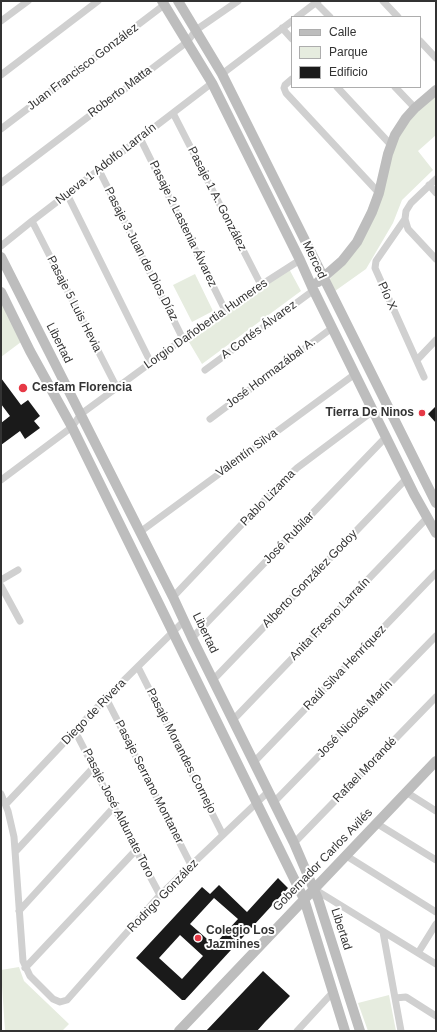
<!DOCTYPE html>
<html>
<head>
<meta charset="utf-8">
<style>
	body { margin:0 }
	#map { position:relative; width:437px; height:1032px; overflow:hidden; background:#fff; font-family:Helvetica,sans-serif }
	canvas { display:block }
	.frame { position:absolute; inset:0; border:2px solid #333; pointer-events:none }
	.legend { position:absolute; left:291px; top:16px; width:130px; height:72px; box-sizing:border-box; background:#fff; border:1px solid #adadad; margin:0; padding:5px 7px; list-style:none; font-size:12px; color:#333 }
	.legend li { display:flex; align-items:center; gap:8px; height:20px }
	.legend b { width:20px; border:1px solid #adadad }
</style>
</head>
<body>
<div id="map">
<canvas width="437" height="1032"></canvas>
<div class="frame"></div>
<ul class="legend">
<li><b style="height:5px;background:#bdbdbd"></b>Calle</li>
<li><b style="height:11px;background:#e6ecdf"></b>Parque</li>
<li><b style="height:11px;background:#1a1a1a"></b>Edificio</li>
</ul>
</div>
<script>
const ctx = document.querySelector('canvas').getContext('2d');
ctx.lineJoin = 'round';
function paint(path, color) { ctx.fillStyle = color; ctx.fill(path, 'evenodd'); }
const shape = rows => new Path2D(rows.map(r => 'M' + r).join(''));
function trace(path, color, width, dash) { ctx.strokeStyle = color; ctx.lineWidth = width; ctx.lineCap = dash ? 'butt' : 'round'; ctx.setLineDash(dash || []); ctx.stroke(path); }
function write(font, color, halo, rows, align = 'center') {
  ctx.font = font + ' Helvetica,sans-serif'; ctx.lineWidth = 4; ctx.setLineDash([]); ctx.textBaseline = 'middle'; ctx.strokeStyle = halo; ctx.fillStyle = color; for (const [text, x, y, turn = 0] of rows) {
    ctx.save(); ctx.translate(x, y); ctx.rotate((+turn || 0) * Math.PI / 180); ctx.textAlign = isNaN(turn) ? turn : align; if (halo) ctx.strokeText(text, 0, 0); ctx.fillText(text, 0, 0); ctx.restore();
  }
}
const green = shape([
	[436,93,436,135,418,151,433,170,402,200,393,223,366,269,335,291,329,280,348,258,391,152,405,125],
	[288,267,301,291,202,364,189,342],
	[195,274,213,311,192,322,173,285],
	[1,302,21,342,1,357],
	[19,967,24,981,69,1024,62,1031,5,1031,1,970],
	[389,995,396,1031,368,1031,358,1003]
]);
const building = shape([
	[1,378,21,405,28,400,40,416,34,421,40,428,25,439,20,431,1,445,1,423,10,416,1,404],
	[436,406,436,423,428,414],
	[278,878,288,888,185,1000,182,1000,136,958,202,887,210,894,219,885,247,912],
	[214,898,238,919,214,945,190,924],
	[180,935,203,956,182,979,159,958],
	[263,971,290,996,265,1022,257,1031,206,1031]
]);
const street = shape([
	[383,1,398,17],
	[316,3,330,17],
	[297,17,318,1],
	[1,21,28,1],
	[282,28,292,39],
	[420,41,436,58],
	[222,74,292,21],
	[1,75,98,1],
	[292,79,285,85,284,88,286,93,379,193],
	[337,87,391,145],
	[395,87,415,108],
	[173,113,261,285],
	[1,129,164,5],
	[140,138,225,310],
	[99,170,183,339],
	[436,179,411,203,406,211,405,219,408,229,436,259],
	[1,183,187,42,196,30,238,1],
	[429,185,436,193],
	[67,194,151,363],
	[405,219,376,261,375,268,424,377],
	[32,221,117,388],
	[1,246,32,221,212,83],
	[417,360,436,340],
	[205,370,314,290],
	[210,419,332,328],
	[1,480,72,427,81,414,183,339,261,285,300,260],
	[140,532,355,374],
	[1,580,18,570],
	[1,586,20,621],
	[173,597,278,486,297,468,373,411],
	[192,638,386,437],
	[138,667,223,835],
	[213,680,407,478],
	[106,698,191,865],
	[233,720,427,518],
	[75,731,136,850,160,895],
	[254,762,436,573],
	[406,792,436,811],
	[1,794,8,811,14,837,23,961,30,976,53,999,60,1002,67,1000,160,895,269,791],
	[274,802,436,636],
	[6,804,106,698,184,621],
	[376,823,436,860],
	[294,843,436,697],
	[16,851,94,767],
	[345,855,436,912],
	[314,889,436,964],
	[19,911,114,807],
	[383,932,401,1031],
	[418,953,436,924],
	[25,968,136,850],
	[395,998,406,997,436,1016],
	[297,1031,333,992]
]);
const secondary = shape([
	[162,1,212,83,300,260,312,287,414,494,436,533],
	[178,1,222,74,436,503],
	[1,257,173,597,192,638,294,843,318,899,360,1031],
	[318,282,342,261,357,242,372,212,379,193,388,154,395,135,406,118,415,108,436,90],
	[1,292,30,351,72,427,304,899,345,1031],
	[179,1031,436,761]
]);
const markers = [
	[23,388,5,"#e63946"],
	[422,413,4,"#e63946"],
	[198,938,4,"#e63946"]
];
const streetNames = [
	["Juan Francisco González",83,67,-37],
	["Roberto Matta",120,92,-37],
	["Nueva 1 Adolfo Larraín",106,164,-38],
	["Pasaje 1 A. González",217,199,63],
	["Pasaje 2 Lastenia Álvarez",183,224,64],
	["Pasaje 3 Juan de Dios Díaz",141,254,63],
	["Merced",314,260,65],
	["Pío X",387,296,66],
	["Pasaje 5 Luis Hevia",74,304,63],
	["Lorgio Dañobertia Humeres",206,324,-35],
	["A Cortés Álvarez",259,330,-36],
	["Libertad",59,343,63],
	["José Hormazábal A.",271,373,-37],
	["Valentín Silva",247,453,-36],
	["Pablo Lizama",268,498,-46],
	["José Rubilar",289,538,-46],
	["Alberto González Godoy",310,579,-46],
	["Anita Fresno Larraín",330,619,-46],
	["Libertad",205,633,64],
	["Raúl Silva Henríquez",345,668,-46],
	["Diego de Rivera",94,712,-46],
	["José Nicolás Marín",355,719,-46],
	["Pasaje Morandes Cornejo",181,751,63],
	["Rafael Morandé",365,770,-46],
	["Pasaje Serrano Montaner",149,782,63],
	["Pasaje José Aldunate Toro",118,813,63],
	["Gobernador Carlos Avilés",323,860,-46],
	["Rodrigo González",163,896,-46],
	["Libertad",341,929,72]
];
const poiNames = [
	["Cesfam Florencia",32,388],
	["Tierra De Ninos",414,413,"right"],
	["Colegio Los",206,931],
	["Jazmines",206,945]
];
paint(green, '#e6ecdf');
paint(building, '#1a1a1a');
trace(street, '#d0d0d0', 7);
trace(secondary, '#bdbdbd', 10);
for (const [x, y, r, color] of markers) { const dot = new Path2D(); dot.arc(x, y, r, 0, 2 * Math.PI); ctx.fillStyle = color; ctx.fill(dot); trace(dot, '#fff', 1.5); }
write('12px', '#333', '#fff', streetNames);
write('bold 12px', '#333', '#fff', poiNames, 'left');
</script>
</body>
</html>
